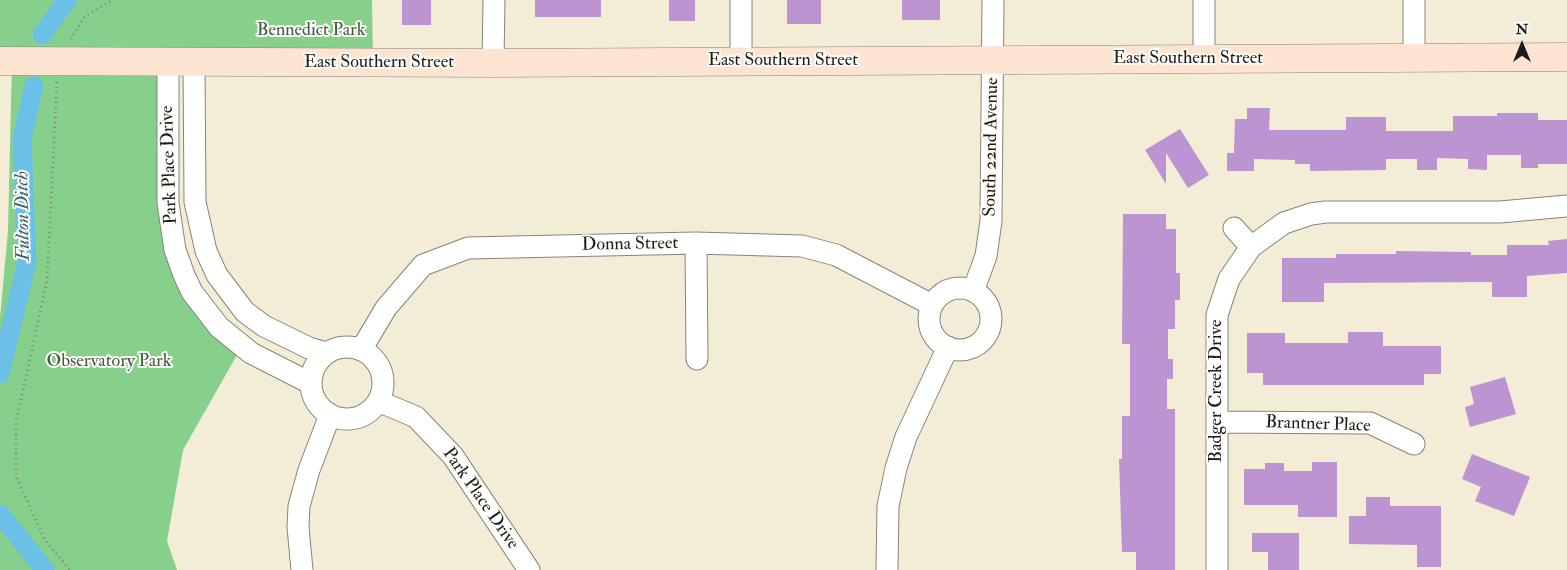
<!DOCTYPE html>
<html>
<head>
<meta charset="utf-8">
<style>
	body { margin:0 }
	#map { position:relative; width:1567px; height:570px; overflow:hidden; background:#f3ecd6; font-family:"IM FELL Double Pica",serif }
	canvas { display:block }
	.north { position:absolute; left:1497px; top:20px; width:50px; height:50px; -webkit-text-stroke:4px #fdfcf7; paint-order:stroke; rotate:0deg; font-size:14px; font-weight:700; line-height:20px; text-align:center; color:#1c1c1c }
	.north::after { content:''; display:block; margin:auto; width:18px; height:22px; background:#1c1c1c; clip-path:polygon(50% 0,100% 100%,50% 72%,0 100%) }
</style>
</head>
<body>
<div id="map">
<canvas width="1567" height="570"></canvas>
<div class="north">N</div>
</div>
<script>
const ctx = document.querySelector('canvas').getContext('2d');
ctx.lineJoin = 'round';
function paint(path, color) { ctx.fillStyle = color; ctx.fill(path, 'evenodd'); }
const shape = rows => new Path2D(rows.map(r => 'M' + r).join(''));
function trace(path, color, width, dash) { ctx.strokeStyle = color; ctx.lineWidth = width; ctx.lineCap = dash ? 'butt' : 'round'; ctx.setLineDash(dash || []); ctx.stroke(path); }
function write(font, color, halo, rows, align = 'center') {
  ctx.font = font + ' "IM FELL Double Pica",serif'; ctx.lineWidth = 4; ctx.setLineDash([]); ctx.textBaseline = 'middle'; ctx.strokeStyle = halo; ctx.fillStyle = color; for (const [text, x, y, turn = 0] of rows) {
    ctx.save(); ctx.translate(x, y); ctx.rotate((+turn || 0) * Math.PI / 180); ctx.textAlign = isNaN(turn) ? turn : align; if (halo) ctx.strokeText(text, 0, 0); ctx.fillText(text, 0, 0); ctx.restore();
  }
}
const green = shape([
	[0,0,372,0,373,63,168,62,175,250,242,346,183,450,167,541,177,570,0,570,0,318,8,230,12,62,0,61]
]);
const canal = shape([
	[42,35,67,0],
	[0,374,27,261,22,139,34,86],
	[0,514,45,570]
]);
const building = shape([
	[402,0,431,0,431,25,402,25],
	[535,0,601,0,601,17,535,17],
	[669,0,695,0,695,21,669,21],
	[787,0,821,0,821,24,787,24],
	[902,0,940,0,940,20,902,20],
	[1247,108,1270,108,1269,130,1346,130,1346,117,1386,117,1386,131,1453,131,1453,116,1497,116,1497,113,1538,113,1538,120,1567,120,1567,164,1538,164,1538,168,1521,168,1521,155,1487,155,1487,170,1468,169,1468,159,1437,158,1437,170,1417,170,1417,159,1386,159,1386,170,1310,171,1310,164,1295,164,1295,160,1254,159,1254,171,1227,171,1227,153,1234,153,1235,119,1247,119],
	[1180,129,1209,175,1188,188,1166,153,1166,184,1145,150],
	[1123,214,1166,214,1166,229,1176,229,1176,273,1180,273,1180,300,1175,300,1175,329,1168,329,1168,359,1173,359,1173,379,1167,379,1167,409,1175,409,1175,570,1136,570,1136,552,1122,552,1119,459,1122,459,1122,416,1130,416,1130,344,1122,344],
	[1567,239,1567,273,1527,276,1527,297,1492,297,1492,282,1324,283,1324,302,1282,302,1282,258,1336,258,1336,254,1396,254,1396,251,1471,252,1471,255,1507,255,1507,245,1549,245,1548,241],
	[1348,332,1383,332,1383,346,1441,346,1441,374,1424,374,1424,385,1263,385,1263,373,1247,373,1247,333,1285,333,1285,343,1348,343],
	[1505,377,1516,414,1470,427,1465,407,1474,404,1470,387],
	[1472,454,1530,477,1514,516,1475,501,1481,487,1462,479],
	[1312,462,1337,462,1337,517,1298,517,1298,505,1244,505,1244,469,1265,469,1265,463,1284,463,1284,471,1312,471],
	[1366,497,1390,497,1390,506,1441,506,1441,567,1417,567,1417,545,1349,544,1349,516,1366,516],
	[1252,533,1299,533,1299,570,1268,570,1268,552,1252,552]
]);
const path = shape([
	[71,39,85,16,113,0],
	[57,82,47,281,16,422,16,476,45,540,70,570]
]);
const street = shape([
	[741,0,741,62],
	[1204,59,1204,0],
	[1414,59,1414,0],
	[168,62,168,203,175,250,184,275,192,292,219,327,251,353,310,383],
	[194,63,195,202,206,251,217,275,245,312,264,326,309,348,327,353],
	[493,63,494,0],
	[1234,228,1251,247],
	[696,243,697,359],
	'929 319a31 31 0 1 1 62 0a31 31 0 1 1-62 0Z',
	[973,291,986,256,991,221,993,0],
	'311 383a36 36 0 1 1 72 0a36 36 0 1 1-72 0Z',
	[361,350,386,308,423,265,468,248,696,243,802,246,836,255,932,305],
	[378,401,416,417,453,456,529,570],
	[1217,422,1370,423,1414,444],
	[302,570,298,527,299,506,309,470,330,415],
	[887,570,888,506,896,468,906,437,948,347],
	[1217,570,1217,315,1229,279,1251,247,1284,223,1311,214,1326,212,1500,212,1567,206]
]);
const secondary = shape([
	[0,61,493,63,1567,57]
]);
const parkNames = [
	["Bennedict Park",311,31],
	["Observatory Park",109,362]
];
const streetNames = [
	["East Southern Street",1188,59],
	["East Southern Street",783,61],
	["East Southern Street",379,63],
	["South 22nd Avenue",992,147,-89],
	["Park Place Drive",170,165,-92],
	["Donna Street",630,245,-1],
	["Badger Creek Drive",1217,391,-90],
	["Brantner Place",1318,425,2],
	["Park Place Drive",480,499,55]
];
const waterNames = [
	["Fulton Ditch",24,216,-91]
];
paint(green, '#87d08c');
trace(canal, '#6bc0e8', 19);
paint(building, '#bc94d1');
trace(street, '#888479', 23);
trace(secondary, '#888479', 29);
trace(path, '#888479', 3, [1, 4]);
trace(street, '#fff', 21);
trace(secondary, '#fde4d1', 28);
write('18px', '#415b43', '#fdfcf7', parkNames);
write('18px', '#1c1c1c', '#fdfcf7', streetNames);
write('italic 19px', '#3c5e6e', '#fdfcf7', waterNames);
</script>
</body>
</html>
